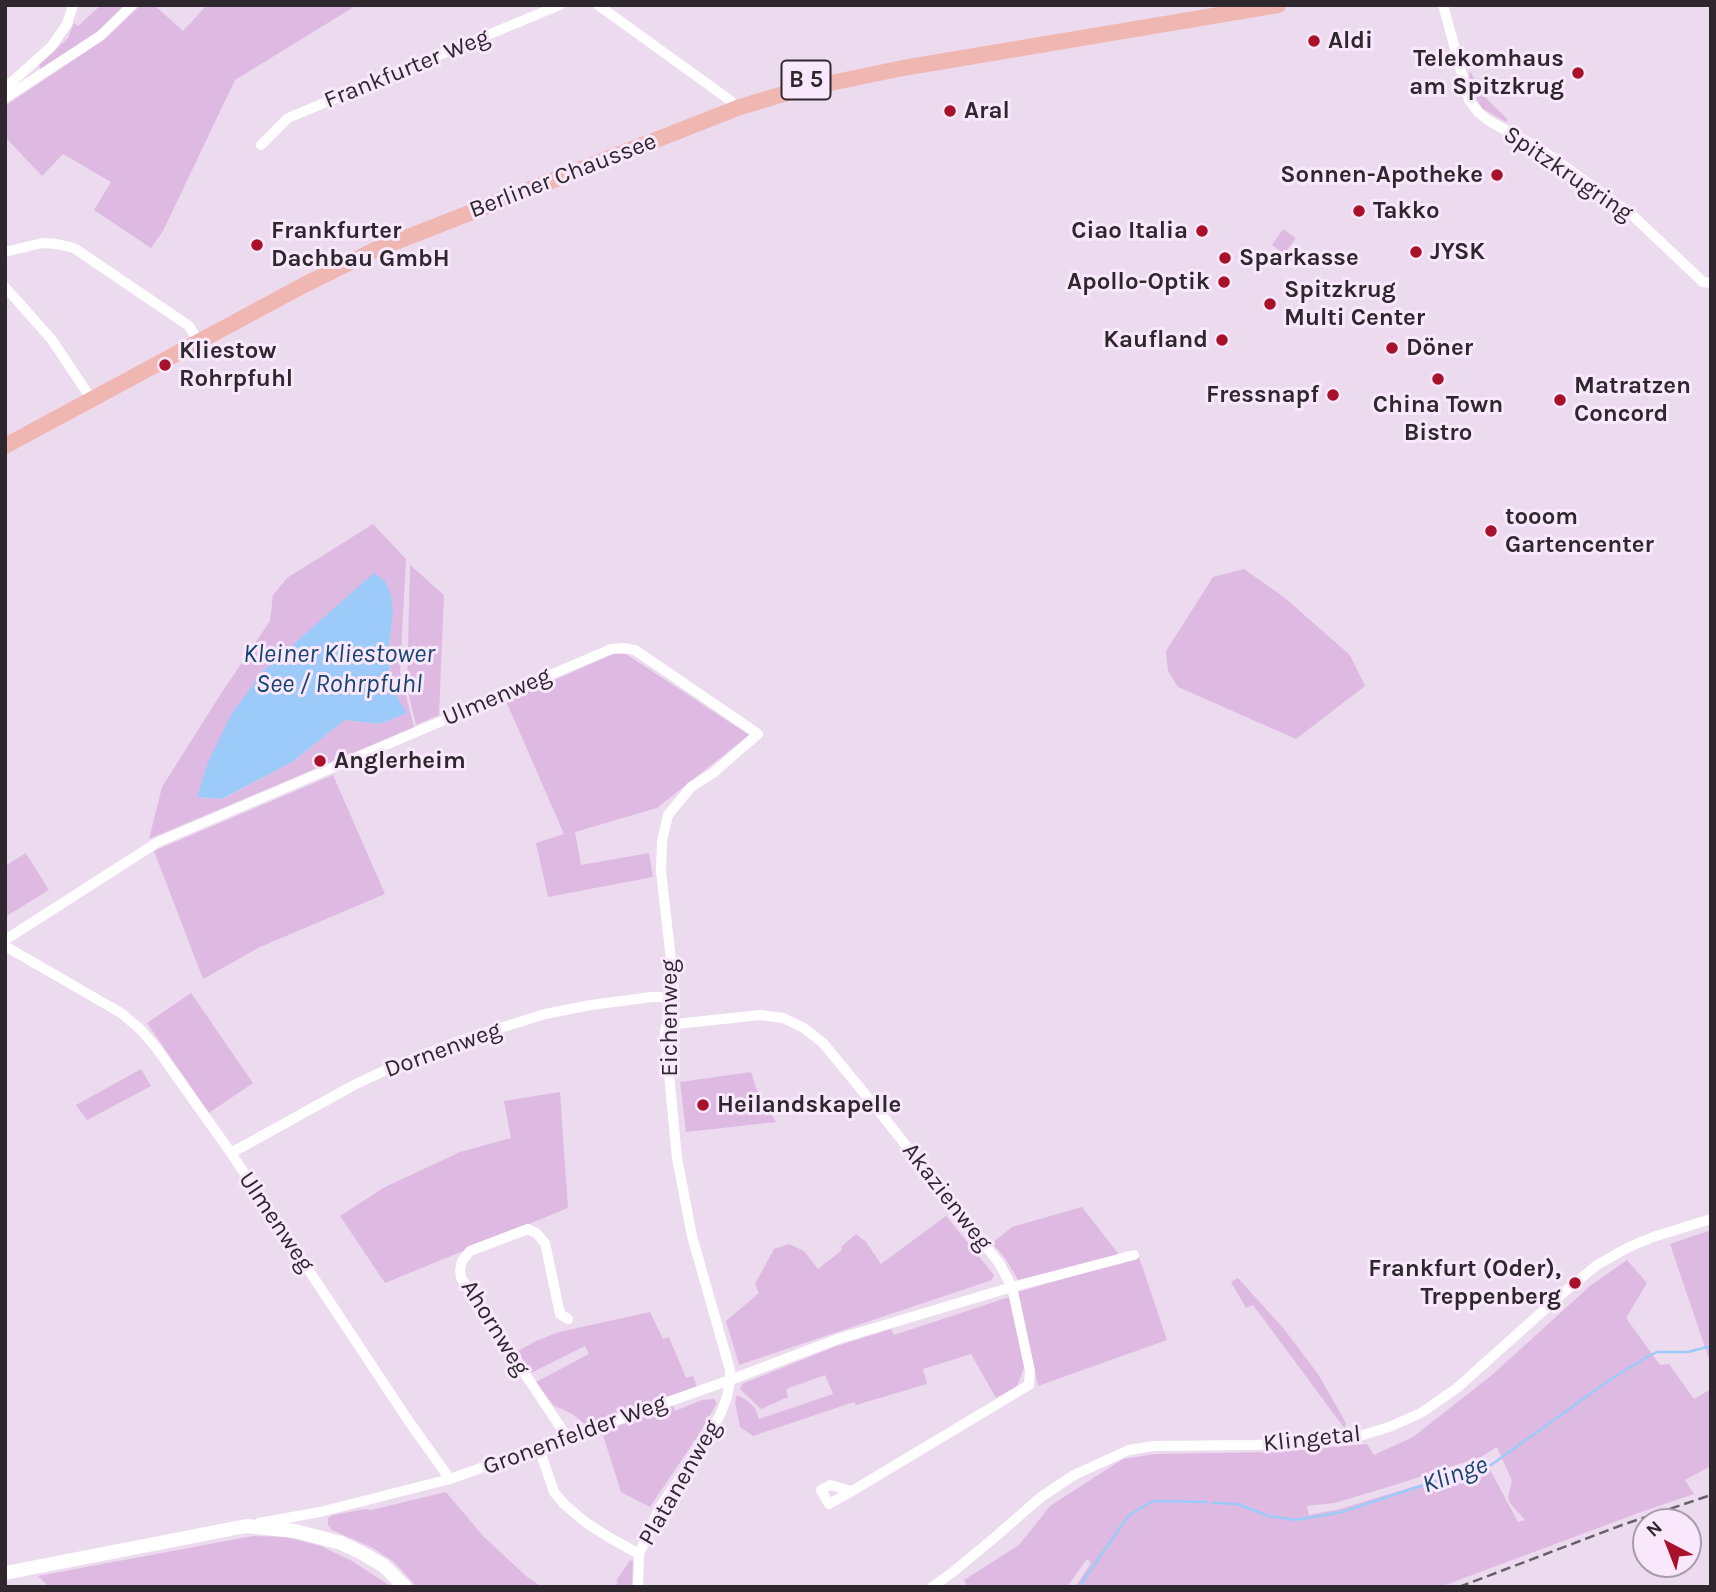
<!DOCTYPE html>
<html>
<head>
<meta charset="utf-8">
<style>
	body { margin:0 }
	#map { position:relative; width:1716px; height:1592px; overflow:hidden; background:#ecdbee; font-family:Karla,sans-serif }
	canvas { display:block }
	.frame { position:absolute; inset:0; border:7px solid #2e272e; pointer-events:none }
	.north { position:absolute; left:1632px; top:1508px; width:70px; height:70px; box-sizing:border-box; background:#f9e8fc; border:2px solid #a89baa; border-radius:50%; rotate:318deg; font-size:19px; font-weight:700; line-height:28px; text-align:center; color:#2e272e }
	.north::after { content:''; display:block; margin:auto; width:24px; height:32px; background:#a81129; clip-path:polygon(50% 0,100% 100%,50% 72%,0 100%) }
</style>
</head>
<body>
<div id="map">
<canvas width="1716" height="1592"></canvas>
<div class="frame"></div>
<div class="north">N</div>
</div>
<script>
const ctx = document.querySelector('canvas').getContext('2d');
ctx.lineJoin = 'round';
function paint(path, color) { ctx.fillStyle = color; ctx.fill(path, 'evenodd'); }
const shape = rows => new Path2D(rows.map(r => 'M' + r).join(''));
function trace(path, color, width, dash) { ctx.strokeStyle = color; ctx.lineWidth = width; ctx.lineCap = dash ? 'butt' : 'round'; ctx.setLineDash(dash || []); ctx.stroke(path); }
function write(font, color, halo, rows, align = 'center') {
  ctx.font = font + ' Karla,sans-serif'; ctx.lineWidth = 6; ctx.setLineDash([]); ctx.textBaseline = 'middle'; ctx.strokeStyle = halo; ctx.fillStyle = color; for (const [text, x, y, turn = 0] of rows) {
    ctx.save(); ctx.translate(x, y); ctx.rotate((+turn || 0) * Math.PI / 180); ctx.textAlign = isNaN(turn) ? turn : align; if (halo) ctx.strokeText(text, 0, 0); ctx.fillText(text, 0, 0); ctx.restore();
  }
}
const green = shape([
	[101,5,125,5,97,33,41,71,39,65,68,38,74,23,78,26],
	[141,5,154,5,183,31,207,5,357,5,235,80,163,231,151,248,94,210,111,182,63,154,42,176,5,137,5,106,105,39],
	[1470,71,1485,97,1508,120,1506,122,1483,109,1477,100,1469,76],
	[1283,229,1296,238,1284,254,1272,245],
	[373,524,406,559,400,672,414,727,149,839,162,787,222,692,270,621,273,595,287,578],
	[374,574,393,613,389,646,390,685,407,713,380,724,345,720,292,762,223,799,197,797,232,714,263,671],
	[410,565,444,595,439,715,416,725,407,688],
	[1244,569,1285,598,1350,655,1365,686,1296,739,1178,687,1168,671,1166,651,1213,577],
	[614,654,626,654,749,735,657,808,575,832,581,865,649,853,653,877,548,897,536,843,564,834,506,701],
	[333,775,385,894,260,947,203,979,154,851],
	[26,853,49,890,5,917,5,866],
	[191,993,253,1083,209,1113,147,1023],
	[141,1069,151,1086,87,1120,76,1105],
	[751,1072,756,1088,776,1122,686,1132,680,1082],
	[560,1092,568,1208,385,1283,340,1216,385,1187,460,1152,511,1138,504,1101],
	[1082,1207,1120,1256,1018,1280,1005,1258,992,1243,1012,1227],
	[946,1216,994,1275,992,1280,739,1365,726,1321,759,1293,755,1284,774,1249,789,1244,804,1251,818,1269,842,1250,841,1247,856,1234,866,1242,881,1264],
	[1711,1230,1711,1365,1670,1244],
	[1139,1257,1167,1340,1038,1386,1018,1292],
	[1627,1260,1647,1283,1626,1318,1660,1365,1669,1364,1694,1399,1711,1389,1711,1466,1685,1480,1694,1494,1641,1512,1440,1587,1075,1587,1091,1563,1087,1559,1067,1587,967,1587,964,1580,1019,1545,1050,1506,1123,1459,1155,1454,1275,1452,1367,1444,1374,1455,1413,1437,1492,1375,1590,1286],
	[1497,1447,1512,1481,1508,1497,1510,1503,1525,1520,1518,1522,1487,1464,1340,1509,1309,1515,1307,1506,1335,1503,1398,1484,1481,1457],
	[1238,1278,1284,1329,1318,1374,1346,1423,1345,1429,1253,1305,1246,1308,1231,1282],
	[1009,1297,1025,1365,1017,1386,996,1398,971,1354,923,1369,927,1384,856,1405,854,1402,753,1436,740,1427,735,1402,737,1395,745,1399,755,1408,759,1419,833,1394,825,1375,786,1389,788,1397,761,1409,740,1389,742,1384,834,1347,891,1329,894,1335],
	[650,1312,663,1339,669,1337,686,1378,693,1376,697,1387,585,1424,572,1414,553,1405,536,1382,589,1354,585,1346,531,1373,518,1351,536,1341,559,1332],
	[714,1399,717,1403,699,1434,650,1507,621,1492,602,1432,673,1406,675,1411,702,1400],
	[446,1492,483,1536,526,1576,542,1587,417,1587,394,1562,373,1548,332,1530,328,1525,328,1518,333,1515,365,1509,371,1510],
	[253,1536,285,1537,321,1546,352,1561,392,1587,49,1587,38,1576],
	[630,1560,633,1562,632,1585,631,1587,615,1587,618,1583,616,1581]
]);
const water = shape([
	[374,573,385,581,391,595,393,613,389,646,390,685,407,713,380,724,345,720,292,762,222,799,197,797,208,762,232,713,263,671]
]);
const stream = shape([
	[1213,1503,1237,1504,1269,1516,1296,1520,1342,1512,1448,1477,1491,1465,1611,1379,1647,1357,1657,1352,1688,1352,1711,1346],
	[1079,1587,1121,1526,1131,1514,1153,1501,1207,1502]
]);
const minor = shape([
	[598,5,731,101,734,109],
	[1443,5,1469,100,1478,112,1489,121,1542,150,1630,213,1703,282,1711,283],
	[5,88,51,47,67,24,73,5],
	[5,98,100,36,132,5],
	[261,145,288,118,560,5],
	[5,252,42,243,57,244,74,248,189,326,199,342],
	[5,287,52,340,92,400],
	[5,940,158,842,611,649,623,648,635,650,758,734,713,773,691,787,668,815,662,841,661,871,674,987,665,1032,677,1158,692,1236,730,1370,730,1380,727,1397,720,1415,697,1453,660,1507,639,1554,638,1587],
	[5,946,121,1013,140,1029,155,1046,231,1153,410,1423,450,1479],
	[667,1025,760,1015,783,1018,804,1028,823,1043,874,1105,999,1263,1012,1287,1030,1371,1029,1385,852,1491,830,1485,821,1490,829,1504,852,1491],
	[231,1153,354,1085,388,1069,465,1039,545,1014,591,1005,652,997,672,997],
	[567,1437,461,1278,460,1270,462,1261,470,1251,528,1229,536,1233,545,1243,560,1314,568,1319],
	[539,1448,554,1492,564,1504,585,1522,610,1538,639,1554],
	[259,1523,320,1512,450,1479,730,1380,838,1339,1012,1287,1134,1255],
	[932,1587,953,1572,994,1538,1041,1497,1074,1475,1129,1450,1154,1446,1255,1445,1353,1438,1389,1427,1421,1413,1457,1388,1563,1293,1597,1265,1629,1247,1653,1237,1711,1219]
]);
const secondary = shape([
	[5,1573,246,1526,295,1531,341,1543,362,1553,384,1566,405,1587]
]);
const primary = shape([
	[5,446,304,285,375,250,740,107,797,90,903,68,1278,5]
]);
const rail = shape([
	[1459,1587,1622,1525,1711,1495]
]);
const markers = [
	[1314,41,7,"#a81129"],
	[1578,73,7,"#a81129"],
	[950,111,7,"#a81129"],
	[1497,175,7,"#a81129"],
	[1359,211,7,"#a81129"],
	[1202,231,7,"#a81129"],
	[257,245,7,"#a81129"],
	[1416,252,7,"#a81129"],
	[1225,258,7,"#a81129"],
	[1224,282,7,"#a81129"],
	[1270,304,7,"#a81129"],
	[1222,340,7,"#a81129"],
	[1392,348,7,"#a81129"],
	[165,365,7,"#a81129"],
	[1438,379,7,"#a81129"],
	[1333,395,7,"#a81129"],
	[1560,400,7,"#a81129"],
	[1491,531,7,"#a81129"],
	[320,761,7,"#a81129"],
	[703,1105,7,"#a81129"],
	[1575,1283,7,"#a81129"]
];
const shields = [
	[806,80,49]
];
const shieldNames = [
	["B 5",806,80]
];
const poiNames = [
	["Aldi",1328,41],
	["Telekomhaus",1564,59,"right"],
	["am Spitzkrug",1564,87,"right"],
	["Aral",964,111],
	["Sonnen-Apotheke",1483,175,"right"],
	["Takko",1373,211],
	["Frankfurter",271,231],
	["Dachbau GmbH",271,259],
	["Ciao Italia",1188,231,"right"],
	["JYSK",1430,252],
	["Sparkasse",1239,258],
	["Apollo-Optik",1210,282,"right"],
	["Spitzkrug",1284,290],
	["Multi Center",1284,318],
	["Kaufland",1208,340,"right"],
	["Döner",1406,348],
	["Kliestow",179,351],
	["Rohrpfuhl",179,379],
	["Matratzen",1574,386],
	["Concord",1574,414],
	["Fressnapf",1319,395,"right"],
	["China Town",1438,405,"center"],
	["Bistro",1438,433,"center"],
	["tooom",1505,517],
	["Gartencenter",1505,545],
	["Anglerheim",334,761],
	["Heilandskapelle",717,1105],
	["Frankfurt (Oder),",1561,1269,"right"],
	["Treppenberg",1561,1297,"right"]
];
const streetNames = [
	["Frankfurter Weg",407,69,-22],
	["Spitzkrugring",1568,174,34],
	["Berliner Chaussee",563,176,-21],
	["Ulmenweg",497,697,-23],
	["Eichenweg",670,1018,-90],
	["Dornenweg",443,1050,-20],
	["Akazienweg",947,1197,52],
	["Ulmenweg",276,1222,56],
	["Ahornweg",495,1328,58],
	["Gronenfelder Weg",575,1435,-20],
	["Klingetal",1312,1439,-6],
	["Platanenweg",680,1483,-60]
];
const waterNames = [
	["Kleiner Kliestower",339,655],
	["See / Rohrpfuhl",339,685],
	["Klinge",1455,1475,-19]
];
paint(green, '#debae3');
paint(water, '#9ccaf9');
trace(stream, '#9ccaf9', 2.5);
trace(minor, '#fff', 10);
trace(secondary, '#fff', 14);
trace(primary, '#f0b7b2', 16);
trace(rail, '#695f6a', 2.5, [10, 5]);
for (const [x, y, r, color] of markers) { const dot = new Path2D(); dot.arc(x, y, r, 0, 2 * Math.PI); ctx.fillStyle = color; ctx.fill(dot); trace(dot, '#f9e8fc', 2.5); }
for (const [x, y, w] of shields) { const box = new Path2D(); box.roundRect(x - w / 2, y - 19.5, w, 39, 5); ctx.fillStyle = '#f9e8fc'; ctx.fill(box); trace(box, '#2e272e', 2); }
write('bold 23px', '#2e272e', null, shieldNames);
write('bold 24px', '#2e272e', '#f9e8fc', poiNames, 'left');
write('24px', '#2e272e', '#f9e8fc', streetNames);
write('italic 26px', '#164671', '#f9e8fc', waterNames);
</script>
</body>
</html>
